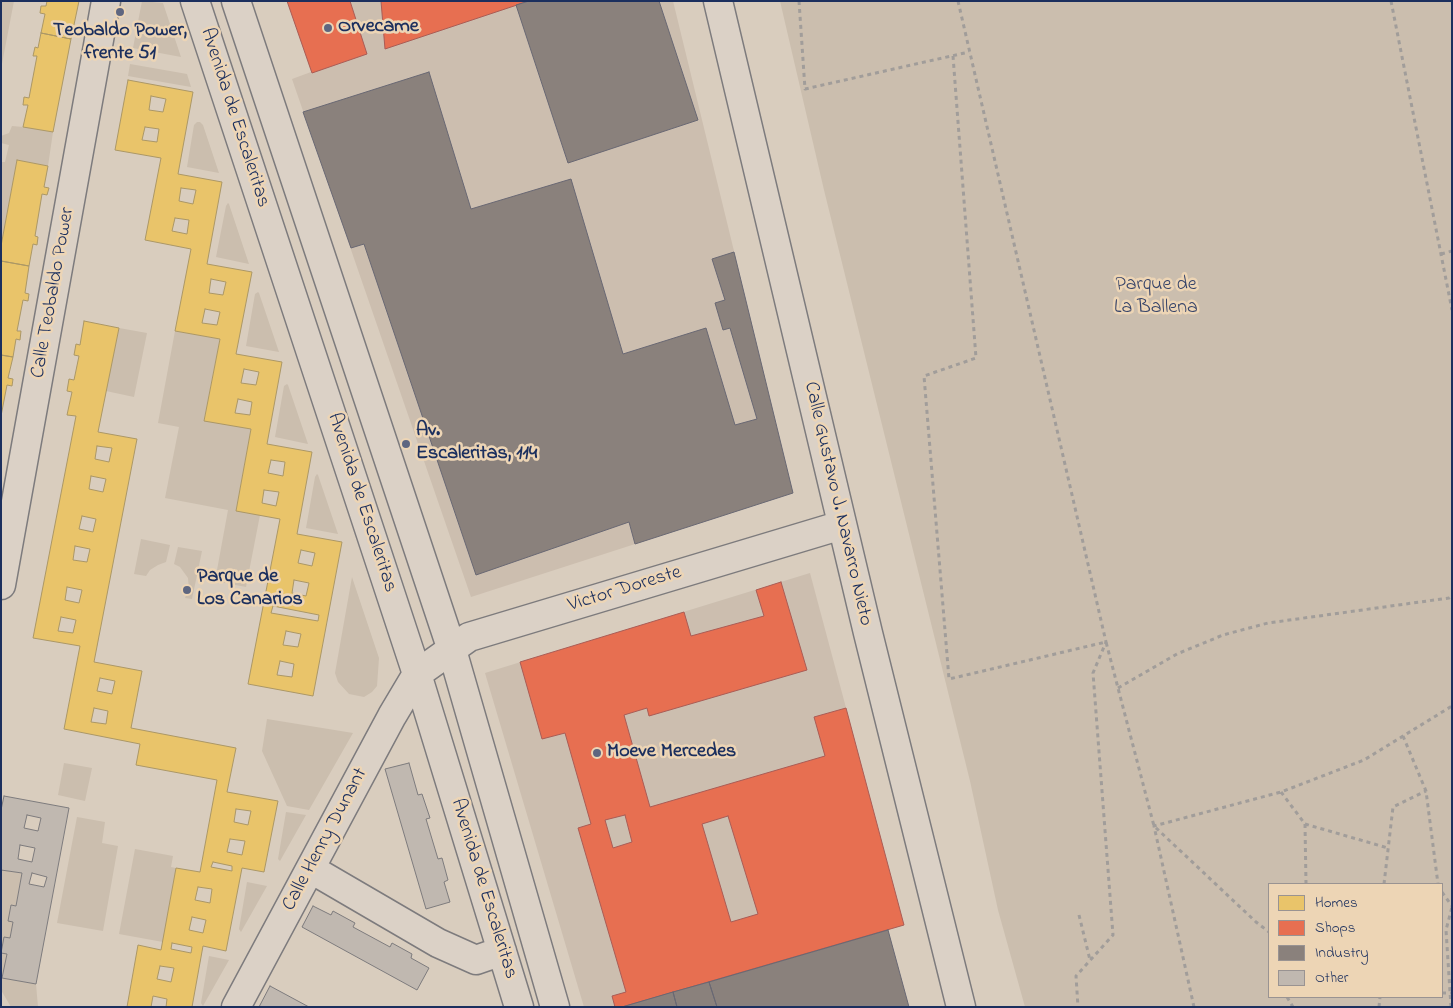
<!DOCTYPE html>
<html>
<head>
<meta charset="utf-8">
<style>
	body { margin:0 }
	#map { position:relative; width:1453px; height:1008px; overflow:hidden; background:#d9cdbe; font-family:"Indie Flower",sans-serif }
	canvas { display:block }
	.frame { position:absolute; inset:0; border:2px solid #1b2f5e; pointer-events:none }
	.legend { position:absolute; left:1268px; top:883px; width:175px; height:115px; box-sizing:border-box; background:#edd5b5; border:1px solid #999392; margin:0; padding:6px 9px; list-style:none; font-size:15px; color:#1b2f5e }
	.legend li { display:flex; align-items:center; gap:10px; height:25px }
	.legend b { width:25px; border:1px solid #999392 }
</style>
</head>
<body>
<div id="map">
<canvas width="1453" height="1008"></canvas>
<div class="frame"></div>
<ul class="legend">
<li><b style="height:14px;background:#e9c46a"></b>Homes</li>
<li><b style="height:14px;background:#e76f51"></b>Shops</li>
<li><b style="height:14px;background:#8a817c"></b>Industry</li>
<li><b style="height:14px;background:#c0b8b0"></b>Other</li>
</ul>
</div>
<script>
const ctx = document.querySelector('canvas').getContext('2d');
ctx.lineJoin = 'round';
function paint(path, color) { ctx.fillStyle = color; ctx.fill(path, 'evenodd'); }
const shape = rows => new Path2D(rows.map(r => 'M' + r).join(''));
function trace(path, color, width, dash) { ctx.strokeStyle = color; ctx.lineWidth = width; ctx.lineCap = dash ? 'butt' : 'round'; ctx.setLineDash(dash || []); ctx.stroke(path); }
function write(font, color, halo, rows, align = 'center') {
  ctx.font = font + ' "Indie Flower",sans-serif'; ctx.lineWidth = 5; ctx.setLineDash([]); ctx.textBaseline = 'middle'; ctx.strokeStyle = halo; ctx.fillStyle = color; for (const [text, x, y, turn = 0] of rows) {
    ctx.save(); ctx.translate(x, y); ctx.rotate((+turn || 0) * Math.PI / 180); ctx.textAlign = isNaN(turn) ? turn : align; if (halo) ctx.strokeText(text, 0, 0); ctx.fillText(text, 0, 0); ctx.restore();
  }
}
const built = shape([
	[287,1,673,1,793,493,471,597,292,79,311,72],
	[810,573,904,925,888,930,909,1007,584,1007,485,673]
]);
const green = shape([
	[1,1,14,1,1,69],
	[142,1,163,3,181,57,133,48],
	[780,1,1452,1,1452,1007,1025,1007,998,910,970,781,824,190],
	[1442,884,1442,997,1269,997,1269,884],
	[130,64,187,74,191,87,128,76],
	[197,122,200,122,203,125,219,173,187,167,194,125],
	[12,126,23,127,53,132,48,166,17,160,1,246,1,162,5,162,9,145,1,143,1,136,9,133],
	[228,203,229,204,249,264,216,257,226,206],
	[258,292,259,293,279,352,246,346,255,294],
	[119,328,147,333,134,397,106,391],
	[175,331,220,339,204,420,251,429,236,510,260,515,246,587,215,581,228,510,165,498,179,427,158,423],
	[287,384,288,385,308,444,275,437,284,386],
	[317,474,318,475,338,534,306,528,315,477],
	[141,539,170,545,166,562,158,565,150,570,146,576,134,574],
	[178,547,202,551,192,599,185,598,189,589,188,578,180,567,174,564],
	[352,577,379,658,377,686,372,692,364,697,349,694,338,682,335,673],
	[267,719,353,733,309,810,287,806,262,751],
	[64,763,92,768,85,801,58,795],
	[286,812,306,815,280,861,278,859],
	[77,817,105,822,102,843,118,846,103,931,57,923],
	[135,849,173,856,171,867,176,868,163,942,119,934],
	[1,870,22,873,16,906,11,905,8,920,13,922,10,938,1,952],
	[247,882,267,886,241,932,239,929],
	[1,953,7,954,3,978,36,984,38,1007,11,1007,1,990],
	[209,956,229,960,203,1006,201,1003]
]);
const homes = shape([
	[47,1,79,1,71,39,41,33,45,14,40,13,41,6,46,6,47,1],
	[41,33,71,39,53,132,23,127,28,105,23,105,24,97,29,98,37,56,33,56,35,47,38,48,41,33],
	[128,80,193,92,178,174,222,182,207,264,252,272,236,354,282,362,267,444,312,452,297,534,342,542,313,696,248,684,280,519,236,511,251,429,204,421,220,339,175,331,191,249,145,240,161,158,115,150,128,80],
	[151,96,166,99,163,112,149,110,151,96],
	[145,127,159,129,157,142,142,140,145,127],
	[181,188,196,190,193,204,179,201,181,188],
	[175,218,189,220,187,234,172,231,175,218],
	[211,279,226,282,223,295,209,293,211,279],
	[205,309,220,312,217,325,202,323,205,309],
	[244,369,259,372,256,385,241,383,244,369],
	[238,399,252,402,250,415,235,413,238,399],
	[271,460,285,462,283,476,268,473,271,460],
	[264,490,279,492,276,506,262,503,264,490],
	[301,550,315,553,312,566,298,563,301,550],
	[294,580,309,583,306,596,292,593,294,580],
	[273,606,319,615,318,621,271,613,273,606],
	[286,631,301,634,298,647,283,645,286,631],
	[280,661,294,664,292,677,277,675,280,661],
	[17,160,48,166,44,187,49,188,47,195,42,194,35,236,38,237,37,245,33,244,29,266,1,261,1,246,17,160],
	[1,261,29,266,25,293,29,294,28,301,23,300,17,331,21,331,20,340,16,339,13,357,1,355,1,261],
	[84,321,119,328,98,432,137,439,94,662,142,671,131,728,236,748,227,792,278,801,264,872,242,868,226,951,203,946,192,1007,166,1007,167,999,153,996,151,1007,127,1007,138,945,161,950,176,868,200,872,217,780,136,765,140,744,64,729,80,646,33,638,76,416,67,415,72,392,67,391,69,379,74,380,79,356,74,355,76,344,80,345,84,321],
	[97,446,112,448,109,462,95,459,97,446],
	[91,476,106,479,103,492,89,489,91,476],
	[82,516,96,519,93,532,79,529,82,516],
	[75,546,90,549,87,562,73,560,75,546],
	[67,587,82,590,79,603,65,600,67,587],
	[61,617,76,620,73,633,58,631,61,617],
	[100,678,115,681,112,694,97,691,100,678],
	[94,708,108,711,106,724,91,722,94,708],
	[236,809,251,811,248,825,234,822,236,809],
	[230,839,245,841,242,855,227,852,230,839],
	[213,862,232,866,232,871,211,867,213,862],
	[198,887,212,889,210,903,195,900,198,887],
	[192,917,206,920,203,933,189,930,192,917],
	[172,943,192,947,191,953,171,949,172,943],
	[160,966,174,968,171,982,157,979,160,966],
	[1,355,13,357,8,378,13,379,12,386,7,385,1,416,1,355]
]);
const shops = shape([
	[287,1,350,1,367,54,312,73,287,1],
	[381,1,529,1,385,49,381,1],
	[781,582,807,670,649,716,647,708,624,715,650,807,825,756,814,717,846,708,904,925,622,1007,615,1007,612,996,626,992,578,828,591,824,565,733,542,739,520,662,684,612,691,636,764,616,756,590,781,582],
	[625,815,632,842,613,848,605,820,625,815],
	[728,816,758,914,731,922,702,824,728,816]
]);
const industry = shape([
	[529,1,659,1,698,120,568,163,516,5,529,1],
	[429,72,471,209,571,179,623,354,706,328,735,425,757,419,730,328,723,330,715,303,725,300,712,259,734,252,793,493,635,544,629,522,476,575,364,244,351,248,303,112,429,72],
	[888,930,909,1007,717,1007,709,982,888,930],
	[709,982,717,1007,677,1007,673,992,709,982],
	[673,992,677,1007,622,1007,673,992]
]);
const building = shape([
	[409,763,418,795,422,794,430,818,426,819,438,859,442,858,448,880,444,882,450,902,426,909,385,769,409,763],
	[4,796,69,808,36,984,2,978,7,954,1,953,4,937,10,938,13,922,8,921,11,905,16,906,22,873,1,870,1,810,4,796],
	[27,815,41,818,38,831,24,828,27,815],
	[20,845,35,848,32,862,18,859,20,845],
	[32,873,47,877,44,887,29,884,32,873],
	[313,906,331,915,333,911,355,923,353,927,390,947,392,943,412,954,411,958,429,968,417,990,302,927,313,906],
	[270,986,309,1007,259,1007,270,986]
]);
const path = shape([
	[799,1,805,89,969,52],
	[958,1,1106,642,1093,673,1113,935,1076,976,1078,1007],
	[1391,1,1452,310],
	[953,56,976,358,924,376,949,679,1106,642,1154,826,1256,922,1269,932],
	[1441,254,1452,251],
	[1118,688,1177,654,1223,635,1268,623,1449,598,1452,596],
	[1403,736,1426,791,1438,884],
	[1281,792,1305,824,1388,848],
	[1305,824,1306,884],
	[1384,884,1393,807,1426,791],
	[1442,892,1452,906],
	[1079,915,1090,960],
	[1442,993,1452,993],
	[1287,997,1293,1007],
	[1194,1007,1154,826,1281,792,1364,760,1452,706],
	[1379,1007,1380,997],
	[1451,1007,1446,930,1452,907]
]);
const minor = shape([
	[195,1,417,674,519,1007],
	[236,1,452,650,555,1007],
	[718,1,868,633,961,1007],
	[1,585,106,1],
	[311,869,438,943,476,960,502,951],
	[236,1007,392,716,417,674,469,637,842,525]
]);
const markers = [
	[120,12,5,"#5e6680"],
	[328,28,5,"#5e6680"],
	[406,444,5,"#5e6680"],
	[187,590,5,"#5e6680"],
	[597,753,5,"#5e6680"]
];
const poiNames = [
	["Orvecame",338,28],
	["Teobaldo Power,",120,32,"center"],
	["frente 51",120,55,"center"],
	["Av.",416,432],
	["Escaleritas, 114",416,455],
	["Parque de",197,578],
	["Los Canarios",197,601],
	["Moeve Mercedes",607,753]
];
const streetNames = [
	["Avenida de Escaleritas",234,118,72],
	["Calle Teobaldo Power",54,293,-80],
	["Avenida de Escaleritas",361,503,72],
	["Calle Gustavo J. Navarro Nieto",837,504,77],
	["Victor Doreste",625,590,-17],
	["Calle Henry Dunant",326,840,-62],
	["Avenida de Escaleritas",483,889,73]
];
const parkNames = [
	["Parque de",1156,286],
	["La Ballena",1156,309]
];
paint(built, '#ccbeaf');
paint(green, '#cbbeae');
paint(homes, '#e9c46a');
trace(homes, '#ab9766', 1);
paint(shops, '#e76f51');
trace(shops, '#aa5c55', 1);
paint(industry, '#8a817c');
trace(industry, '#696873', 1);
paint(building, '#c0b8b0');
trace(building, '#7d7b7d', 1);
trace(minor, '#7d7b7d', 31);
trace(path, '#a19d9a', 3, [4, 4]);
trace(minor, '#dbd1c6', 28);
for (const [x, y, r, color] of markers) { const dot = new Path2D(); dot.arc(x, y, r, 0, 2 * Math.PI); ctx.fillStyle = color; ctx.fill(dot); trace(dot, '#edd5b5', 2); }
write('bold 20px', '#1b2f5e', '#edd5b5', poiNames, 'left');
write('20px', '#1b2f5e', '#edd5b5', streetNames);
write('20px', '#354369', '#edd5b5', parkNames);
</script>
</body>
</html>
